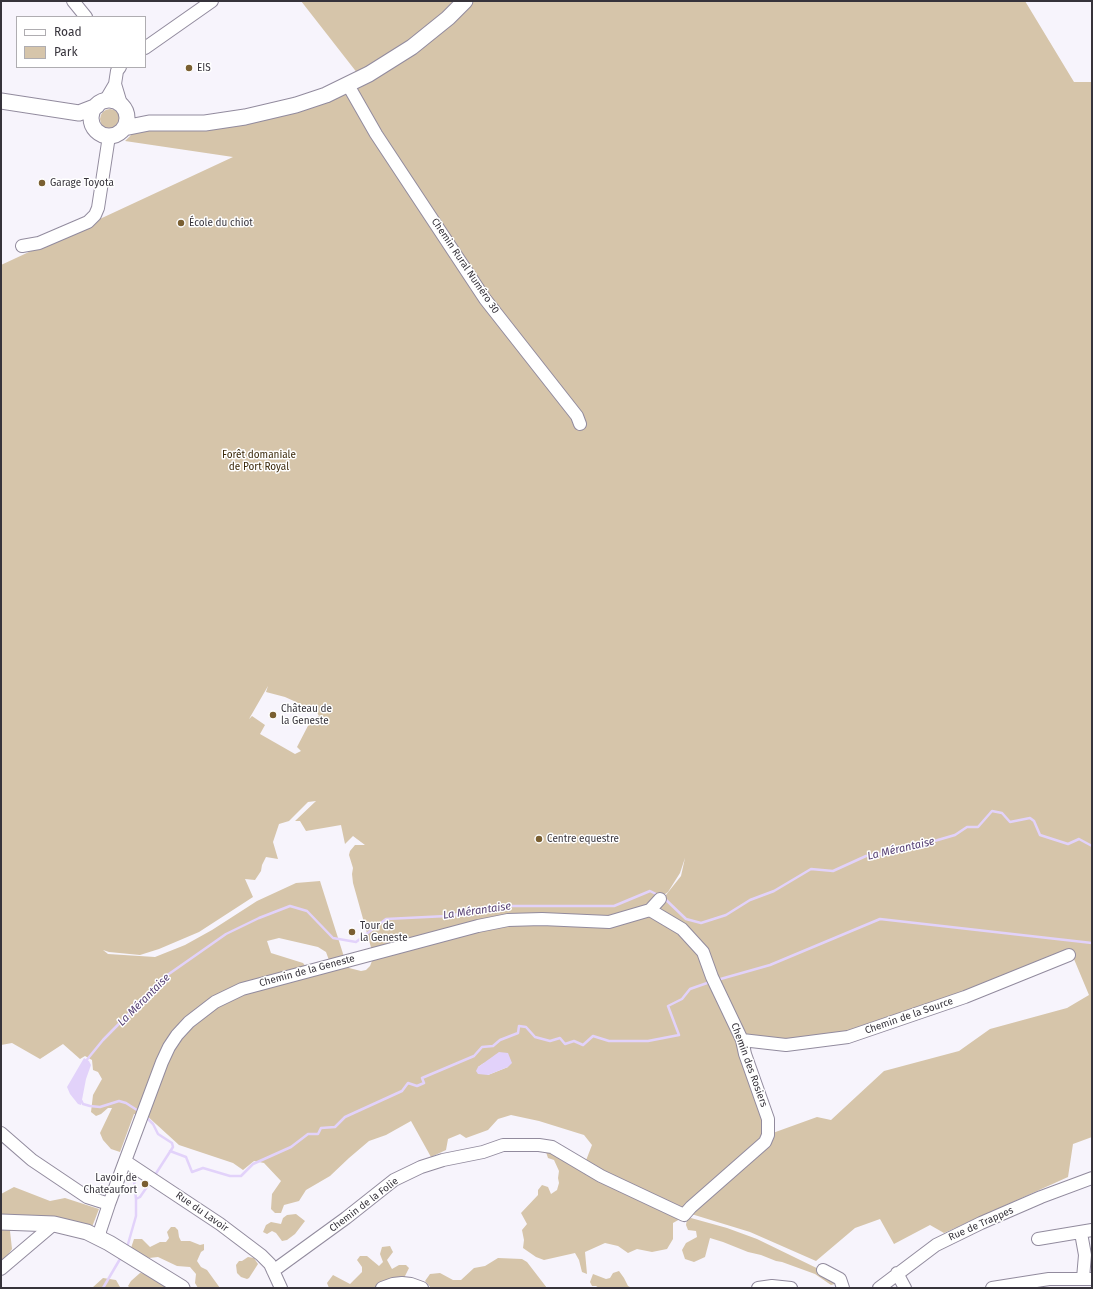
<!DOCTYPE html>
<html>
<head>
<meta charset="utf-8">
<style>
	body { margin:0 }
	#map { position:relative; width:1093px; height:1289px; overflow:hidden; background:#f7f4fc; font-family:"Fira Sans",sans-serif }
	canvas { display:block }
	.frame { position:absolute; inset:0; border:2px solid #36333b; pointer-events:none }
	.legend { position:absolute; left:16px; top:16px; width:130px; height:52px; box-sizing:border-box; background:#fff; border:1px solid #afadb1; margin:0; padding:5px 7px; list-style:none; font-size:12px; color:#36333b }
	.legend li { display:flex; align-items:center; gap:8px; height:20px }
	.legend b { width:20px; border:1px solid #afadb1 }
</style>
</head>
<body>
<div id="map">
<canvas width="1093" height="1289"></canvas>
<div class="frame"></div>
<ul class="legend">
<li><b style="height:5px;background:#fff"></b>Road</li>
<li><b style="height:11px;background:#d6c5aa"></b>Park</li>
</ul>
</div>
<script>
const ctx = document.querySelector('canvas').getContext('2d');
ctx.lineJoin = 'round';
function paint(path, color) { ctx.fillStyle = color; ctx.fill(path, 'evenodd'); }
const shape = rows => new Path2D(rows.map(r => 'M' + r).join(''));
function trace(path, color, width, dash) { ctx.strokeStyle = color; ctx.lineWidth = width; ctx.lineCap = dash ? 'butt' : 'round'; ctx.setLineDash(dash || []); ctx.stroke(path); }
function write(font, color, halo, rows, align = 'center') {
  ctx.font = font + ' "Fira Sans",sans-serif'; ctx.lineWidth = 3; ctx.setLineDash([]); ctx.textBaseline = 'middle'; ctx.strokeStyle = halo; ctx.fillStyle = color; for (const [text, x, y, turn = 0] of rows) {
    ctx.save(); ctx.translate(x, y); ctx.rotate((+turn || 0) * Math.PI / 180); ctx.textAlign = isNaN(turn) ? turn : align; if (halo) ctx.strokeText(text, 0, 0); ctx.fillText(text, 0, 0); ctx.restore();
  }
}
const green = shape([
	[301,1,1025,1,1074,82,1092,82,1092,1137,1073,1144,1068,1177,944,1233,930,1225,894,1244,880,1219,855,1228,816,1261,750,1232,688,1213,770,1134,817,1117,831,1120,884,1071,959,1051,990,1029,1067,1008,1089,995,1071,952,849,1034,780,1041,746,1040,706,952,654,910,681,876,685,858,680,873,668,892,650,905,601,920,556,917,372,951,353,883,352,874,353,868,349,855,350,851,355,845,365,845,353,836,345,844,341,825,306,831,300,821,295,821,316,801,308,802,289,821,279,824,273,842,278,859,266,857,262,865,261,871,255,880,245,879,253,897,199,932,159,949,140,955,109,952,103,950,108,954,155,957,185,945,212,930,257,901,296,883,320,881,345,960,330,963,326,952,318,947,279,938,267,941,271,953,303,963,307,968,190,1017,138,1114,134,1114,120,1152,111,1149,103,1140,100,1133,112,1108,108,1108,101,1114,96,1116,91,1112,93,1095,102,1079,98,1072,93,1070,92,1060,85,1056,80,1059,63,1044,40,1059,12,1043,1,1045,1,265,233,157,125,141,134,132,148,127,219,126,365,83],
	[268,686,266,692,285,697,316,711,319,716,311,720,297,747,301,751,295,754,260,734,265,725,252,716,249,719],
	'100 119a10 10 0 1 1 20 0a10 10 0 1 1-20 0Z',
	[651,913,682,932,701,954,733,1027,752,1082,766,1134,685,1212,585,1163,592,1145,584,1135,539,1121,511,1115,498,1119,488,1130,466,1138,460,1134,448,1139,446,1150,431,1157,411,1121,386,1135,369,1141,349,1158,330,1176,306,1190,299,1201,284,1205,281,1213,275,1213,271,1209,272,1194,281,1181,264,1163,254,1161,243,1170,233,1163,179,1145,145,1114,179,1036,233,996,347,963,349,968,361,971,366,970,370,966,374,956,480,927],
	[484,1063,508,1067,488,1075,478,1067],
	[551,1149,680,1219,673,1223,673,1239,667,1249,652,1252,637,1249,628,1253,618,1246,605,1243,585,1252,587,1274,582,1272,579,1260,575,1253,544,1260,536,1257,523,1248,524,1240,522,1230,527,1224,521,1213,538,1195,538,1190,542,1185,548,1187,551,1194,557,1190,559,1183,558,1178,559,1171,554,1160,548,1158,546,1152],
	[14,1187,50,1201,65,1198,99,1209,92,1227,54,1218,10,1231,12,1249,1,1265,1,1194],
	[296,1214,305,1221,295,1234,287,1240,282,1241,276,1233,272,1231,267,1234,263,1232,266,1225,271,1222,281,1224,283,1218,287,1215],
	[691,1218,727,1228,757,1239,833,1276,836,1280,835,1284,831,1285,815,1274,782,1262,776,1261,761,1255,748,1252,723,1242,710,1238,705,1257,694,1262,685,1259,682,1250,686,1243,697,1237,696,1231,688,1230,686,1225,687,1219],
	[171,1227,175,1227,178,1230,179,1237,181,1241,190,1241,200,1245,204,1244,204,1250,201,1252,197,1261,201,1267,207,1270,220,1288,198,1288,195,1283,196,1274,190,1267,177,1266,158,1257,149,1258,130,1251,134,1239,142,1239,150,1247,160,1242,166,1242,169,1238,167,1232],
	[390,1246,393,1252,387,1260,392,1269,399,1265,406,1265,409,1268,404,1278,376,1288,329,1288,327,1283,333,1275,350,1284,362,1272,362,1267,357,1260,360,1256,367,1256,379,1266,383,1262,380,1254,382,1247],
	[248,1257,254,1258,258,1264,249,1278,247,1279,241,1277,237,1273,236,1265,239,1261,242,1261],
	[498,1258,522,1259,527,1262,547,1288,431,1288,425,1281,430,1274,440,1273,453,1280,461,1280,474,1268,485,1266],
	[619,1271,624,1278,628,1286,632,1288,599,1288,596,1286,592,1286,590,1282,593,1274,606,1279,610,1278,613,1273],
	[140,1273,155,1275,156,1281,167,1288,130,1288,128,1286,131,1281],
	[103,1278,116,1280,120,1287,92,1288]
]);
const water = shape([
	[499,1052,508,1053,512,1063,508,1067,488,1075,478,1074,476,1071,478,1067],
	[84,1058,89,1061,91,1065,86,1079,81,1105,78,1104,70,1094,67,1087]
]);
const stream = shape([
	[664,898,686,919,701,923,726,915,750,900,774,891,811,869,833,871,866,856,900,851,955,835,967,827,978,827,992,811,1002,813,1010,822,1030,818,1034,821,1040,835,1068,844,1079,839,1092,846],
	[717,980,770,965,880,919,1092,943],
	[85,1062,103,1040,166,976,226,934,259,918,290,906,307,911,333,938,356,942,386,919,447,916,507,906,614,906,650,891,658,895],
	[81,1100,83,1104,90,1106,100,1107,119,1101,126,1103,140,1112],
	[145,1116,153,1124,158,1134,172,1143,173,1147,155,1175],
	[170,1151,186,1157,192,1172,203,1168,230,1176,241,1176,253,1164,291,1147,308,1134,318,1134,321,1128,335,1127,345,1117,402,1091,408,1083,417,1086,424,1083,422,1078,474,1056,482,1047,493,1046,500,1040,518,1033,519,1026,526,1027,535,1037,550,1041,560,1038,565,1044,574,1041,583,1045,593,1036,609,1041,648,1041,679,1035,668,1006,682,999,690,989,710,982],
	[134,1181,136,1199],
	[128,1244,136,1216,136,1199,140,1197,151,1181],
	[103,1288,120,1259]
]);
const minor = shape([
	[73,1,86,17],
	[145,48,212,1],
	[115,84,121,104],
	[348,85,376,134,485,299,577,416,580,424],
	[105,101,115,84,117,71,120,67],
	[22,246,39,243,88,222,95,215,98,208,109,136],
	[742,1040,786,1045,848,1037,965,997,1069,955],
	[1,1133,32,1160,87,1197,109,1204],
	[125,1161,220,1224,261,1255,270,1264,281,1288],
	[1081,1233,1085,1255,1083,1278],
	[100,1238,100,1231,109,1204,162,1062,169,1047,177,1035,189,1022,215,1002,242,989,478,926,508,920,542,919,609,922,650,910,660,899],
	[1038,1239,1092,1230],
	[1,1269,54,1224],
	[823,1270,840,1279,843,1288],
	[273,1271,346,1218,394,1180,421,1167,443,1160,483,1152,503,1145,539,1145,552,1147,601,1176,684,1215,691,1207,765,1142,768,1135,768,1119,745,1054,742,1040,712,977,703,952,682,929,650,910],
	[897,1273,905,1288],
	[382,1288,393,1284,402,1283,411,1284,422,1288],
	[758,1288,772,1286,791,1288],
	[879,1288,936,1245,981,1223,1041,1197,1092,1178],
	[992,1288,1049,1279,1092,1279]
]);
const major = shape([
	'91 118a18 18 0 1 1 36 0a18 18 0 1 1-36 0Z',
	[1,101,79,113,97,106],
	[124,128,149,123,205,123,245,117,296,105,326,95,369,74,412,47,448,18,465,1],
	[1,1222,54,1224,87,1232,109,1243,182,1288]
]);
const markers = [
	[189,68,4,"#7a5f31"],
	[42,183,4,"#7a5f31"],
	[181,223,4,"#7a5f31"],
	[273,715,4,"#7a5f31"],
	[539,839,4,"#7a5f31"],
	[352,932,4,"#7a5f31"],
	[145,1184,4,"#7a5f31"]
];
const poiNames = [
	["EIS",197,68],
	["Garage Toyota",50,183],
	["École du chiot",189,223],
	["Château de",281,709],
	["la Geneste",281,721],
	["Centre equestre",547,839],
	["Tour de",360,926],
	["la Geneste",360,938],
	["Lavoir de",137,1178,"right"],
	["Chateaufort",137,1190,"right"]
];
const streetNames = [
	["Chemin Rural Numéro 30",465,266,56],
	["Chemin de la Geneste",307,971,-15],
	["Chemin de la Source",909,1016,-19],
	["Chemin des Rosiers",749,1065,70],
	["Chemin de la Folie",364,1205,-37],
	["Rue du Lavoir",202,1212,35],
	["Rue de Trappes",981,1224,-24]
];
const parkNames = [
	["Forêt domaniale",259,455],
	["de Port Royal",259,467]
];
const waterNames = [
	["La Mérantaise",901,849,-13],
	["La Mérantaise",477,911,-8],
	["La Mérantaise",144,1000,-45]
];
paint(green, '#d6c5aa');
paint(water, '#e2d2fa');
trace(stream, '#e2d2fa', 2.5);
trace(minor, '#928b9e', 14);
trace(major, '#928b9e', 17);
trace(minor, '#fff', 12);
trace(major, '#fff', 15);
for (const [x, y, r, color] of markers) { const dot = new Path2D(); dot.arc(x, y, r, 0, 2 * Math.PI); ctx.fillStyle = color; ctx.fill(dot); trace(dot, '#fff', 1.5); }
write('10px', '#36333b', '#fff', poiNames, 'left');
write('10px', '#36333b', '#fff', streetNames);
write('10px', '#3a2809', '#fff', parkNames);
write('italic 11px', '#594376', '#fff', waterNames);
</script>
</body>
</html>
